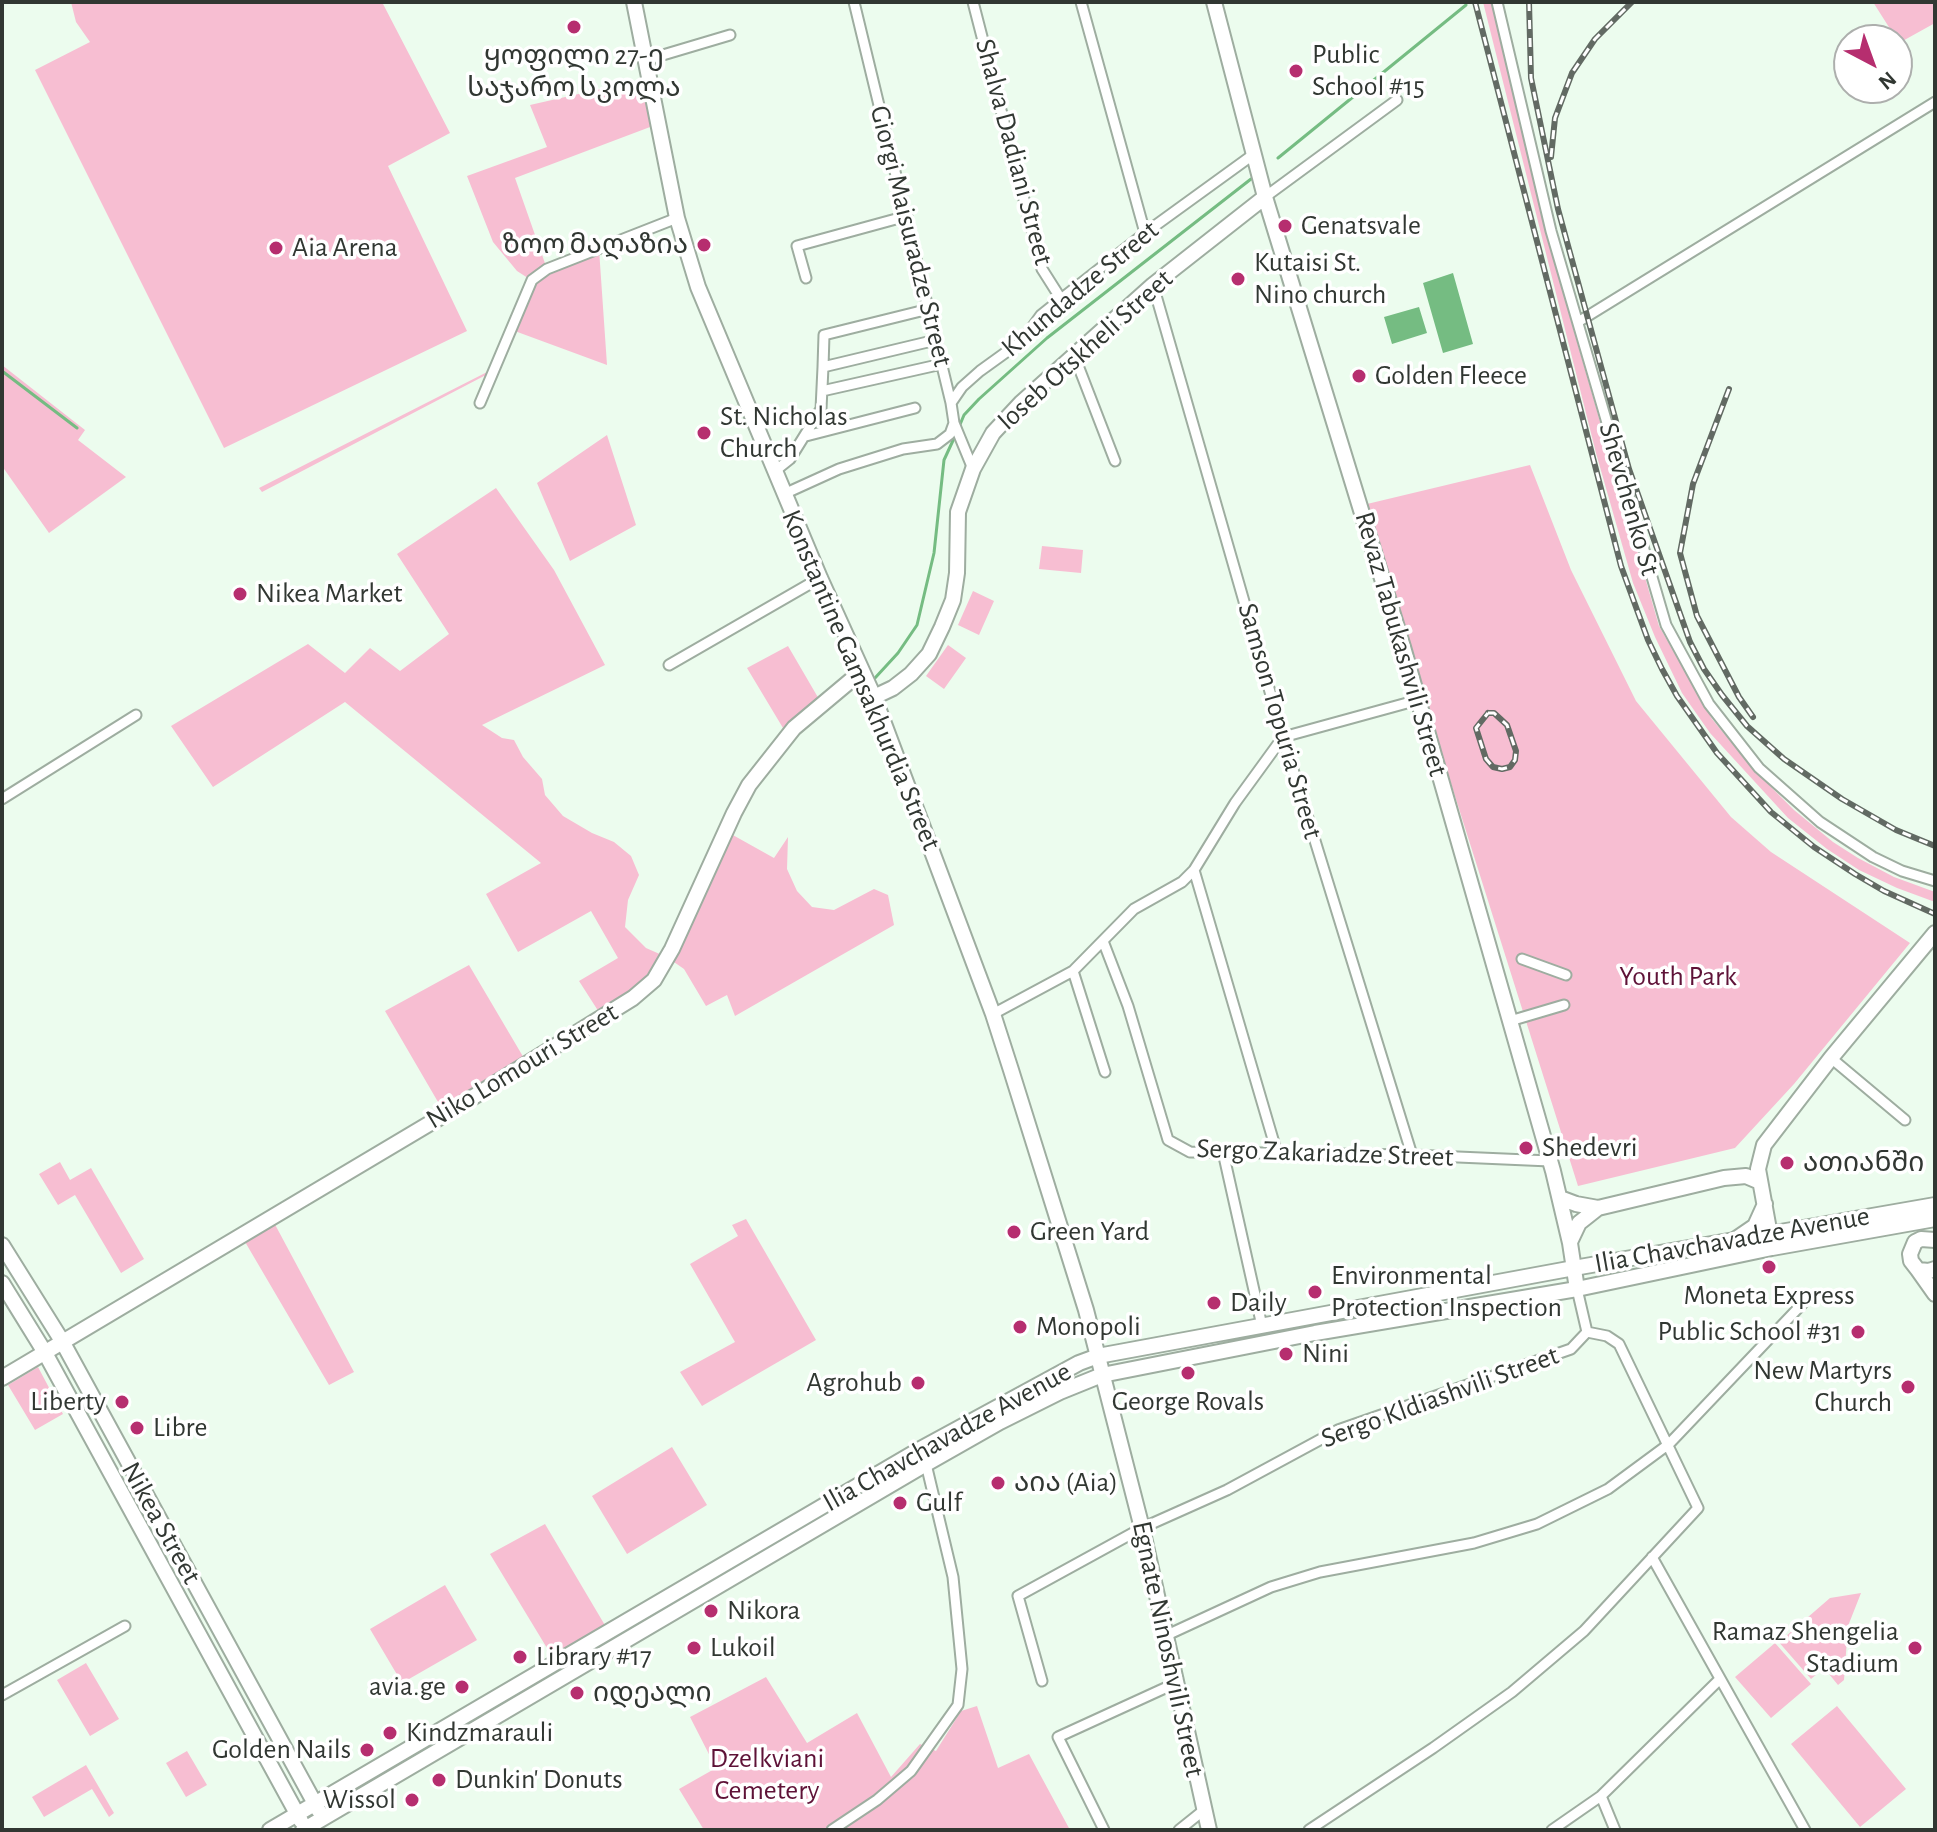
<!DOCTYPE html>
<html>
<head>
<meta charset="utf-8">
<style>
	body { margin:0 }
	#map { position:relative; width:1937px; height:1832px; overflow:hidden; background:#ecfcee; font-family:"Alegreya Sans",sans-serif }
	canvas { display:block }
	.frame { position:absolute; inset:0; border:4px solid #313732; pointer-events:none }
	.north { position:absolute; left:1833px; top:24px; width:80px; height:80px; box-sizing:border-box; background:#fff; border:2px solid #adafad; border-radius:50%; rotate:139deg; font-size:22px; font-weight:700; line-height:32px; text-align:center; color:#313732 }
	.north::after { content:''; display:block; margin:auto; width:28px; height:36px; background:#b62e6f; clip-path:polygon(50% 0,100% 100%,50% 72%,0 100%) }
</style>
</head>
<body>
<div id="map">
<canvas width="1937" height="1832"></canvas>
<div class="frame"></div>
<div class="north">N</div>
</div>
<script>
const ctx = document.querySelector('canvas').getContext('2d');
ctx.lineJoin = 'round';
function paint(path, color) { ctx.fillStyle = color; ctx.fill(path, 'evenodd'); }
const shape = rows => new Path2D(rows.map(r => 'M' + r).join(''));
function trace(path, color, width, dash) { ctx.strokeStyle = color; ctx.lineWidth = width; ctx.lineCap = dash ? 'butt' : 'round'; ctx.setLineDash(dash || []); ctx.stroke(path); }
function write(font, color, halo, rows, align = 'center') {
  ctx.font = font + ' "Alegreya Sans","Noto Sans Georgian",sans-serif'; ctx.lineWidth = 7; ctx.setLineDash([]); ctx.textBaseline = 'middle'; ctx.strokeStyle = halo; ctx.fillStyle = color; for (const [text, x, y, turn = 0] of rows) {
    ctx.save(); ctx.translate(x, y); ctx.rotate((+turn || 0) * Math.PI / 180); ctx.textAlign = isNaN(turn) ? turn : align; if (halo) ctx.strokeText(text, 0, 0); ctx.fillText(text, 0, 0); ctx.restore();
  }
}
const green = shape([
	[71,2,382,2,450,133,388,166,467,331,224,448,35,70,90,42,76,22],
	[1483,2,1491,2,1571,321,1659,626,1712,719,1753,769,1794,810,1833,842,1858,858,1894,877,1935,892,1935,902,1897,888,1859,870,1827,849,1788,818,1710,733,1682,693,1655,637,1633,583,1596,453],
	[1873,2,1935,2,1935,23,1899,43],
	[649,78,658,124,515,178,547,269,599,249,607,365,512,330,531,280,517,271,493,242,467,176,547,147,530,105],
	[2,365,85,430,78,440,126,477,49,533,2,466],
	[493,369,489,379,484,376,262,492,259,488],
	[607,435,636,525,570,561,537,483],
	[1530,465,1571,570,1636,701,1731,817,1771,852,1910,943,1794,1084,1735,1148,1578,1186,1425,701,1367,504],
	[496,488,554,570,605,665,482,725,502,738,514,740,523,757,542,779,545,795,563,816,592,833,614,842,631,856,639,875,628,900,625,927,646,948,671,959,731,834,774,858,788,837,787,869,797,891,812,907,834,910,874,889,888,895,894,925,735,1016,727,995,706,1006,684,969,671,960,604,1020,579,981,618,958,591,911,518,952,486,894,541,863,345,702,213,787,171,726,308,644,345,673,370,648,400,671,449,634,397,554],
	[1042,546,1083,550,1081,573,1039,569],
	[973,591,994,601,979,635,958,625],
	[948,645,966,658,944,689,926,676],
	[788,646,823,706,789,738,747,668],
	[469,965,528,1065,445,1114,385,1011],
	[60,1162,70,1180,91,1168,144,1259,121,1273,75,1195,58,1205,39,1174],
	[271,1217,354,1372,329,1385,241,1235],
	[746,1219,816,1340,702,1406,680,1372,735,1342,690,1264,738,1236,732,1225],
	[38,1367,63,1414,35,1430,8,1385],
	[672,1447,707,1505,627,1554,592,1496],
	[545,1524,606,1627,553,1658,490,1554],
	[445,1585,477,1640,402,1683,370,1629],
	[1861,1593,1848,1626,1844,1680,1838,1685,1824,1668,1811,1679,1777,1640,1785,1637,1830,1598],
	[1775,1643,1811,1684,1771,1718,1735,1677],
	[86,1663,119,1719,90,1736,57,1680],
	[766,1677,807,1743,857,1713,891,1777,920,1744,936,1751,961,1711,977,1706,998,1768,1029,1754,1070,1830,704,1830,679,1789,716,1768,690,1717],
	[1837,1706,1906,1789,1860,1827,1791,1744],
	[187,1751,207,1785,186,1797,166,1763],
	[86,1765,114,1813,109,1817,92,1789,44,1817,32,1797]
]);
const water = shape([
	[1453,273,1473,344,1443,353,1423,283],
	[1419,307,1427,333,1392,344,1384,317]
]);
const stream = shape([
	[1278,158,1466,5],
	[2,371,77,428],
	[959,427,964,415,979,399,1047,338,1251,179],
	[875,678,898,653,917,625,934,553,944,460,956,434]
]);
const street = shape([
	[854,2,951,403,954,423,973,469],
	[973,2,1042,269,1061,299],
	[1081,2,1145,233],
	[1497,2,1551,231,1666,625,1709,704,1759,768,1820,822,1873,857,1902,871,1935,881],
	[646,60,730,35],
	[1265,197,1397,100],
	[806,278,797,246,907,216],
	[1153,285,1283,737,1412,1155],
	[1578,322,1935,102],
	[1074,355,1115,461],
	[823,367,824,335,929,309],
	[822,391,942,364],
	[480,403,532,280,547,269,677,218],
	[951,403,962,387,980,371,1023,340,1041,315,1061,299,1145,233,1254,154],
	[806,436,915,408],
	[775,471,790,459,821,409,823,367,936,340],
	[784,494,839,469,903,449,937,444,950,434,954,423],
	[669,665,820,578],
	[2,799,136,715],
	[1194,870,1277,1153],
	[1103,941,1128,1006,1168,1140,1190,1152,1412,1155,1550,1161],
	[1522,959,1566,975],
	[1073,971,1105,1072],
	[993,1014,1073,971,1134,909,1182,882,1194,870,1235,803,1283,737,1418,700],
	[1510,1021,1564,1005],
	[1831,1058,1905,1120],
	[1223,1152,1262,1326],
	[1577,1289,1587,1332],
	[1652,1557,1805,1830],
	[1165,1636,1271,1587,1320,1572,1474,1543,1537,1524,1608,1489,1669,1444,1805,1301],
	[1042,1681,1018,1596,1142,1528,1227,1490,1338,1430,1571,1349,1587,1332],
	[2,1695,125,1626],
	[1601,1796,1615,1830],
	[832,1830,877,1800,911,1771,958,1705,962,1669,953,1577,926,1464],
	[1104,1830,1058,1737,1176,1683],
	[1179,1830,1204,1810],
	[1309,1830,1433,1748,1512,1692,1584,1631,1698,1508,1619,1344,1607,1336,1587,1332],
	[1552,1830,1601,1796,1720,1679]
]);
const secondary = shape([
	[634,2,677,218,698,287,820,578,874,697,993,1014,1011,1070,1086,1310,1142,1528,1209,1830],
	[1214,2,1265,197,1403,647,1553,1171,1570,1243,1577,1289],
	[874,697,893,688,911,674,929,654,942,627,953,600,957,573,958,512,973,469,993,433,1021,403,1153,285,1265,197],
	[1560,1198,1576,1204,1598,1208,1724,1178,1746,1176,1760,1182],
	[1736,1239,1755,1226,1765,1204],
	[1935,1240,1921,1239,1915,1242,1910,1254,1911,1261,1918,1270,1929,1271,1935,1269],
	[1570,1242,1579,1223,1598,1208],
	[1772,1246,1758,1169,1764,1145,1831,1058,1935,933],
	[1918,1270,1935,1294],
	[2,1378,454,1109,633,998,654,980,672,949,734,813,749,785,794,728,862,671]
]);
const primary = shape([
	[2,1245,62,1341,319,1811],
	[2,1283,44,1351,301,1821],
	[270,1830,917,1451,1079,1363,1098,1356,1574,1268,1935,1205],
	[303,1830,926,1464,1000,1422,1060,1392,1102,1375,1315,1333,1577,1289,1772,1248,1935,1219]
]);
const rail = shape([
	[1475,2,1621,566,1648,640,1662,669,1677,696,1717,753,1771,812,1814,847,1855,874,1884,891,1935,914],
	[1529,2,1531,78,1558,209,1629,469,1690,642,1704,669,1722,695,1747,726,1784,759,1842,799,1896,830,1935,846],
	[1551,157,1555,118,1572,73,1595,39,1632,2],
	[1729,389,1693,484,1680,553,1697,616,1739,697,1753,717],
	[1488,713,1494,713,1507,725,1516,751,1515,760,1510,767,1502,769,1493,767,1486,759,1476,728,1488,713]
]);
const markers = [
	[574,27,8,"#b62e6f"],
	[1296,71,8,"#b62e6f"],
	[1285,226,8,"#b62e6f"],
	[704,245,8,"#b62e6f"],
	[276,248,8,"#b62e6f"],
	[1238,279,8,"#b62e6f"],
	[1359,376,8,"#b62e6f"],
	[704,433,8,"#b62e6f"],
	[240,594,8,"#b62e6f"],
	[1526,1148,8,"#b62e6f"],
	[1787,1163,8,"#b62e6f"],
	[1014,1232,8,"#b62e6f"],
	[1769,1267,8,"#b62e6f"],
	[1315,1292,8,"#b62e6f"],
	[1214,1303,8,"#b62e6f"],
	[1020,1327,8,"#b62e6f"],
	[1858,1332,8,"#b62e6f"],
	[1286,1354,8,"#b62e6f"],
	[1188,1373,8,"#b62e6f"],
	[918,1383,8,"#b62e6f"],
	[1908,1387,8,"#b62e6f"],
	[122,1402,8,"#b62e6f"],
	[137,1428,8,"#b62e6f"],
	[998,1483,8,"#b62e6f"],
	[900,1503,8,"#b62e6f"],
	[711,1611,8,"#b62e6f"],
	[694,1648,8,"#b62e6f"],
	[1915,1648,8,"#b62e6f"],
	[520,1657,8,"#b62e6f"],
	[462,1687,8,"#b62e6f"],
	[577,1693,8,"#b62e6f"],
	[390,1733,8,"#b62e6f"],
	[367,1750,8,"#b62e6f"],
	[439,1780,8,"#b62e6f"],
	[412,1800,8,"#b62e6f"]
];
const poiNames = [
	["Public",1312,55],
	["School #15",1312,87],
	["ყოფილი 27-ე",574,56,"center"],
	["საჯარო სკოლა",574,88,"center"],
	["Genatsvale",1301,226],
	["ზოო მაღაზია",688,245,"right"],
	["Aia Arena",292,248],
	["Kutaisi St.",1254,263],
	["Nino church",1254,295],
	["Golden Fleece",1375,376],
	["St. Nicholas",720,417],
	["Church",720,449],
	["Nikea Market",256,594],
	["Shedevri",1542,1148],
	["ათიანში",1803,1163],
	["Green Yard",1030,1232],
	["Environmental",1331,1276],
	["Protection Inspection",1331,1308],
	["Moneta Express",1769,1296,"center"],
	["Daily",1230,1303],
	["Monopoli",1036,1327],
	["Public School #31",1842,1332,"right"],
	["Nini",1302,1354],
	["New Martyrs",1892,1371,"right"],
	["Church",1892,1403,"right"],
	["Agrohub",902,1383,"right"],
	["Liberty",106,1402,"right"],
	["George Rovals",1188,1402,"center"],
	["Libre",153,1428],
	["აია (Aia)",1014,1483],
	["Gulf",916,1503],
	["Nikora",727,1611],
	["Ramaz Shengelia",1899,1632,"right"],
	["Stadium",1899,1664,"right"],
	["Lukoil",710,1648],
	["Library #17",536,1657],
	["avia.ge",446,1687,"right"],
	["იდეალი",593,1693],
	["Kindzmarauli",406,1733],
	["Golden Nails",351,1750,"right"],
	["Dunkin' Donuts",455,1780],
	["Wissol",396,1800,"right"]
];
const streetNames = [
	["Shalva Dadiani Street",1014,152,75],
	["Giorgi Maisuradze Street",911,236,76],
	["Khundadze Street",1080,289,-40],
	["Ioseb Otskheli Street",1085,350,-42],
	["Shevchenko St",1629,499,74],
	["Revaz Tabukashvili Street",1401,644,74],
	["Konstantine Gamsakhurdia Street",861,680,67],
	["Samson Topuria Street",1280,721,74],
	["Niko Lomouri Street",522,1066,-31],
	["Sergo Zakariadze Street",1325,1153,2],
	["Ilia Chavchavadze Avenue",1732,1240,-10],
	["Sergo Kldiashvili Street",1440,1397,-20],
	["Ilia Chavchavadze Avenue",947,1437,-29],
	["Nikea Street",161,1523,61],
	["Egnate Ninoshvili Street",1168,1649,78]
];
const parkNames = [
	["Youth Park",1678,977],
	["Dzelkviani",767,1759],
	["Cemetery",767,1791]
];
paint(green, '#f7bed2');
paint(water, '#75bc82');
trace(stream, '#75bc82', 3);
trace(street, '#9eada0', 13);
trace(secondary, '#9eada0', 18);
trace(primary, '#9eada0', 18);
trace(street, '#fff', 9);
trace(secondary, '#fff', 14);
trace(primary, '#fff', 14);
trace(rail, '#626a63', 6);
trace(rail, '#fff', 3, [9]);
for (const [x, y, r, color] of markers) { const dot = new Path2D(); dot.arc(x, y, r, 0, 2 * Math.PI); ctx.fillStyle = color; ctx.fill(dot); trace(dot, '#fff', 3); }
write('28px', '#313732', '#fff', poiNames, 'left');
write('28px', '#313732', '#fff', streetNames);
write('28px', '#5e1237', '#fff', parkNames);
</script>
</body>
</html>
